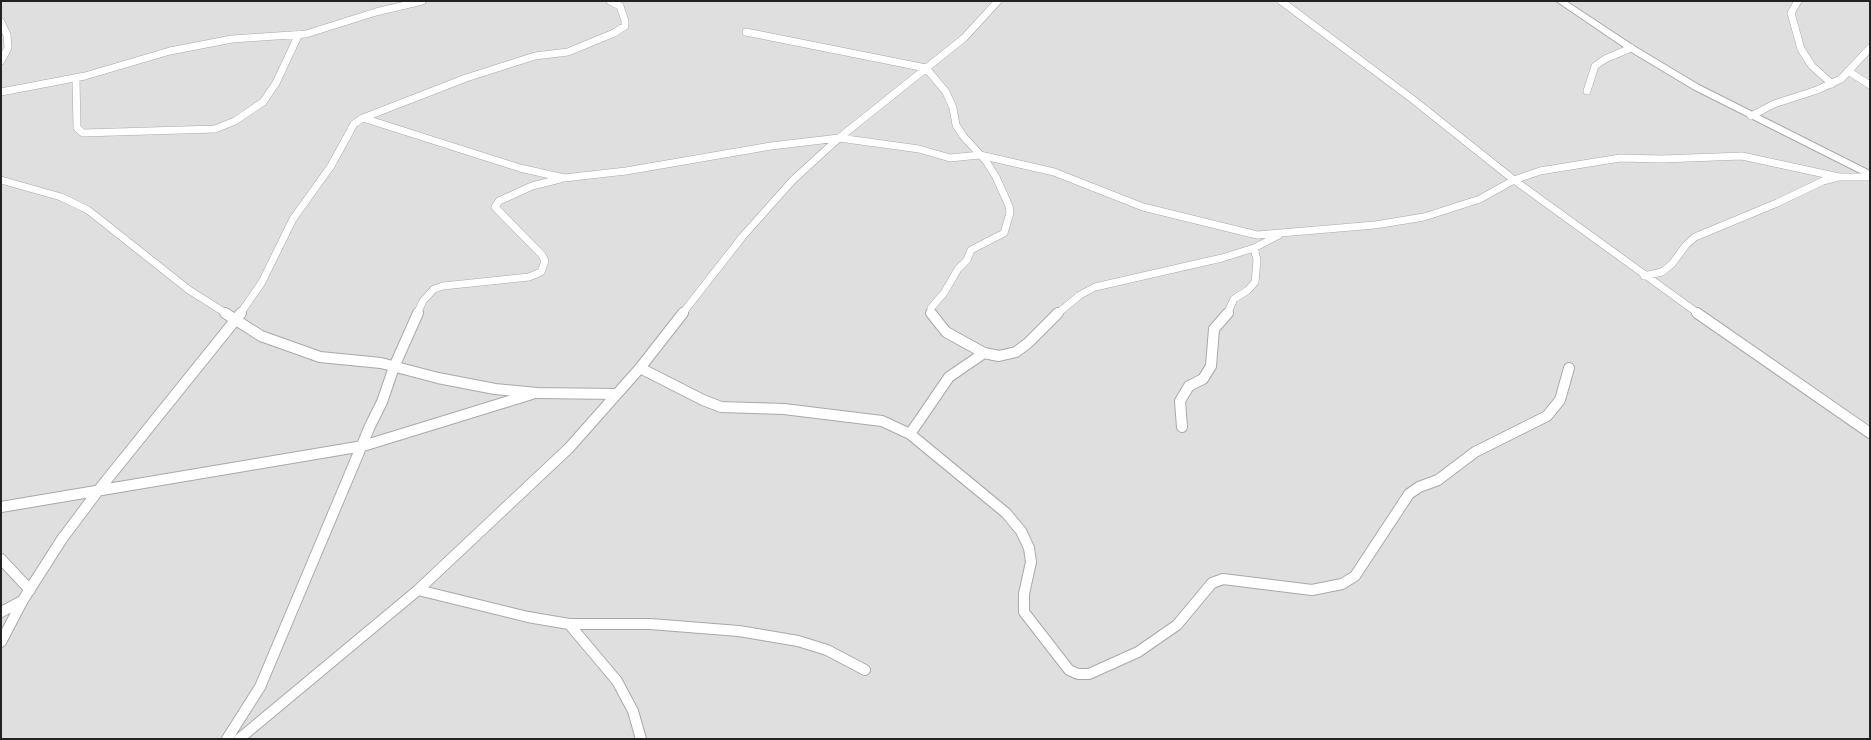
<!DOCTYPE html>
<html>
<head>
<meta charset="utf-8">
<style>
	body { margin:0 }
	#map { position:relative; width:1871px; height:740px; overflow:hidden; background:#f2efe9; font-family:"Roboto Condensed",sans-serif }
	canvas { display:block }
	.frame { position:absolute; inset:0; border:2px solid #222; pointer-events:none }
</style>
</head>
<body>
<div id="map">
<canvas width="1871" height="740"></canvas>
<div class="frame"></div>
</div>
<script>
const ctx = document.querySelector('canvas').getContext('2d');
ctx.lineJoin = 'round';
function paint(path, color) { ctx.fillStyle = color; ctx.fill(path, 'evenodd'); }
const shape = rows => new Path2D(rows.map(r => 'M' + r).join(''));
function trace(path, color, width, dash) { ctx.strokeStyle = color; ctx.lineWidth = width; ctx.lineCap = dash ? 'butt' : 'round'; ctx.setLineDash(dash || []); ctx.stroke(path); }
const residential = shape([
	[1,1,1870,1,1870,739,1,739]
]);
const minorFar1 = shape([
	[1281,1,1411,98,1514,180,1699,314],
	[1798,1,1791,13,1801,49,1812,66,1832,84],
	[1,22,7,35,8,48,1,61],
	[746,32,926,68,946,92,953,108,956,125,963,136,986,161,996,177,1009,206,1010,213,1004,233,971,250,967,260,958,269,944,293,931,308,932,314],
	[1848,71,1870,85],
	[76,79,77,128,83,133,215,129,235,121,263,102,276,83,299,34],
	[1587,91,1595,66,1605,59,1631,48],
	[1,92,85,76,170,51,232,39,306,34,376,12,422,1],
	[1751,116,1774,104,1817,90,1841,79,1870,48],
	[363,118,466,78,535,56,568,52,614,33,625,26,625,21,620,6,610,1],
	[1,180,61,197,88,210,189,290,227,314],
	[1644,276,1662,272,1672,264,1686,245,1695,237,1777,203,1823,181,1839,177,1870,177],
	[240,314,262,282,293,219,331,166,354,124,363,118,520,168,564,178,626,171,771,146,839,138,919,149,950,158,980,155,1054,172,1143,207,1257,235,1375,225,1424,217,1480,199,1514,180,1540,171,1620,158,1662,159,1742,156,1839,177],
	[417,314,423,301,434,289,443,286,529,277,541,272,545,261,542,255,495,207,499,201,532,186,560,179],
	[682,314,743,236,793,180,839,138,964,38,998,1],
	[1057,314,1080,295,1095,287,1222,258,1254,248,1279,235],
	[1227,314,1234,299,1248,290,1255,282,1257,260,1254,248]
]);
const minor = shape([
	[225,313,261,336,320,357,381,363,438,378,495,389,537,393,616,394],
	[931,313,946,332,984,353,999,356,1016,352,1028,343,1058,313],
	[1697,313,1870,433],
	[640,368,703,400,721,407,784,409,882,421,910,434,1006,513,1021,531,1029,548,1031,562,1024,594,1024,612,1069,670,1078,674,1089,674,1138,652,1177,625,1212,583,1223,579,1312,590,1342,584,1355,576,1409,494,1419,487,1438,480,1475,452,1547,416,1560,400,1569,368],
	[1182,427,1180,401,1189,386,1203,379,1211,366,1214,329,1228,313],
	[910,434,949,377,984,353],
	[1,507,363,446,532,394],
	[1,559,30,590],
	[418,590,528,617,569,624,650,624,739,631,798,641,827,650,865,670],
	[1,612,22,601],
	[569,624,617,681,633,711,641,739],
	[1,642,23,600,62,539,101,487,241,313],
	[227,739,260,687,370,426,382,402,394,367,418,313],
	[239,739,418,590,569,448,640,368,683,313]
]);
const tertiary = shape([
	[1556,1,1566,1,1634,46,1699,85,1870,171,1870,178,1693,89,1628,50,1556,1]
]);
paint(residential, '#e0dfdf');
trace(minorFar1, '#a9a9a9', 8);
trace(minor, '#a9a9a9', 12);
trace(tertiary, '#a9a9a9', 2);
trace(minorFar1, '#fff', 7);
trace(minor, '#fff', 10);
paint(tertiary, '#fff');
</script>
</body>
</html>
